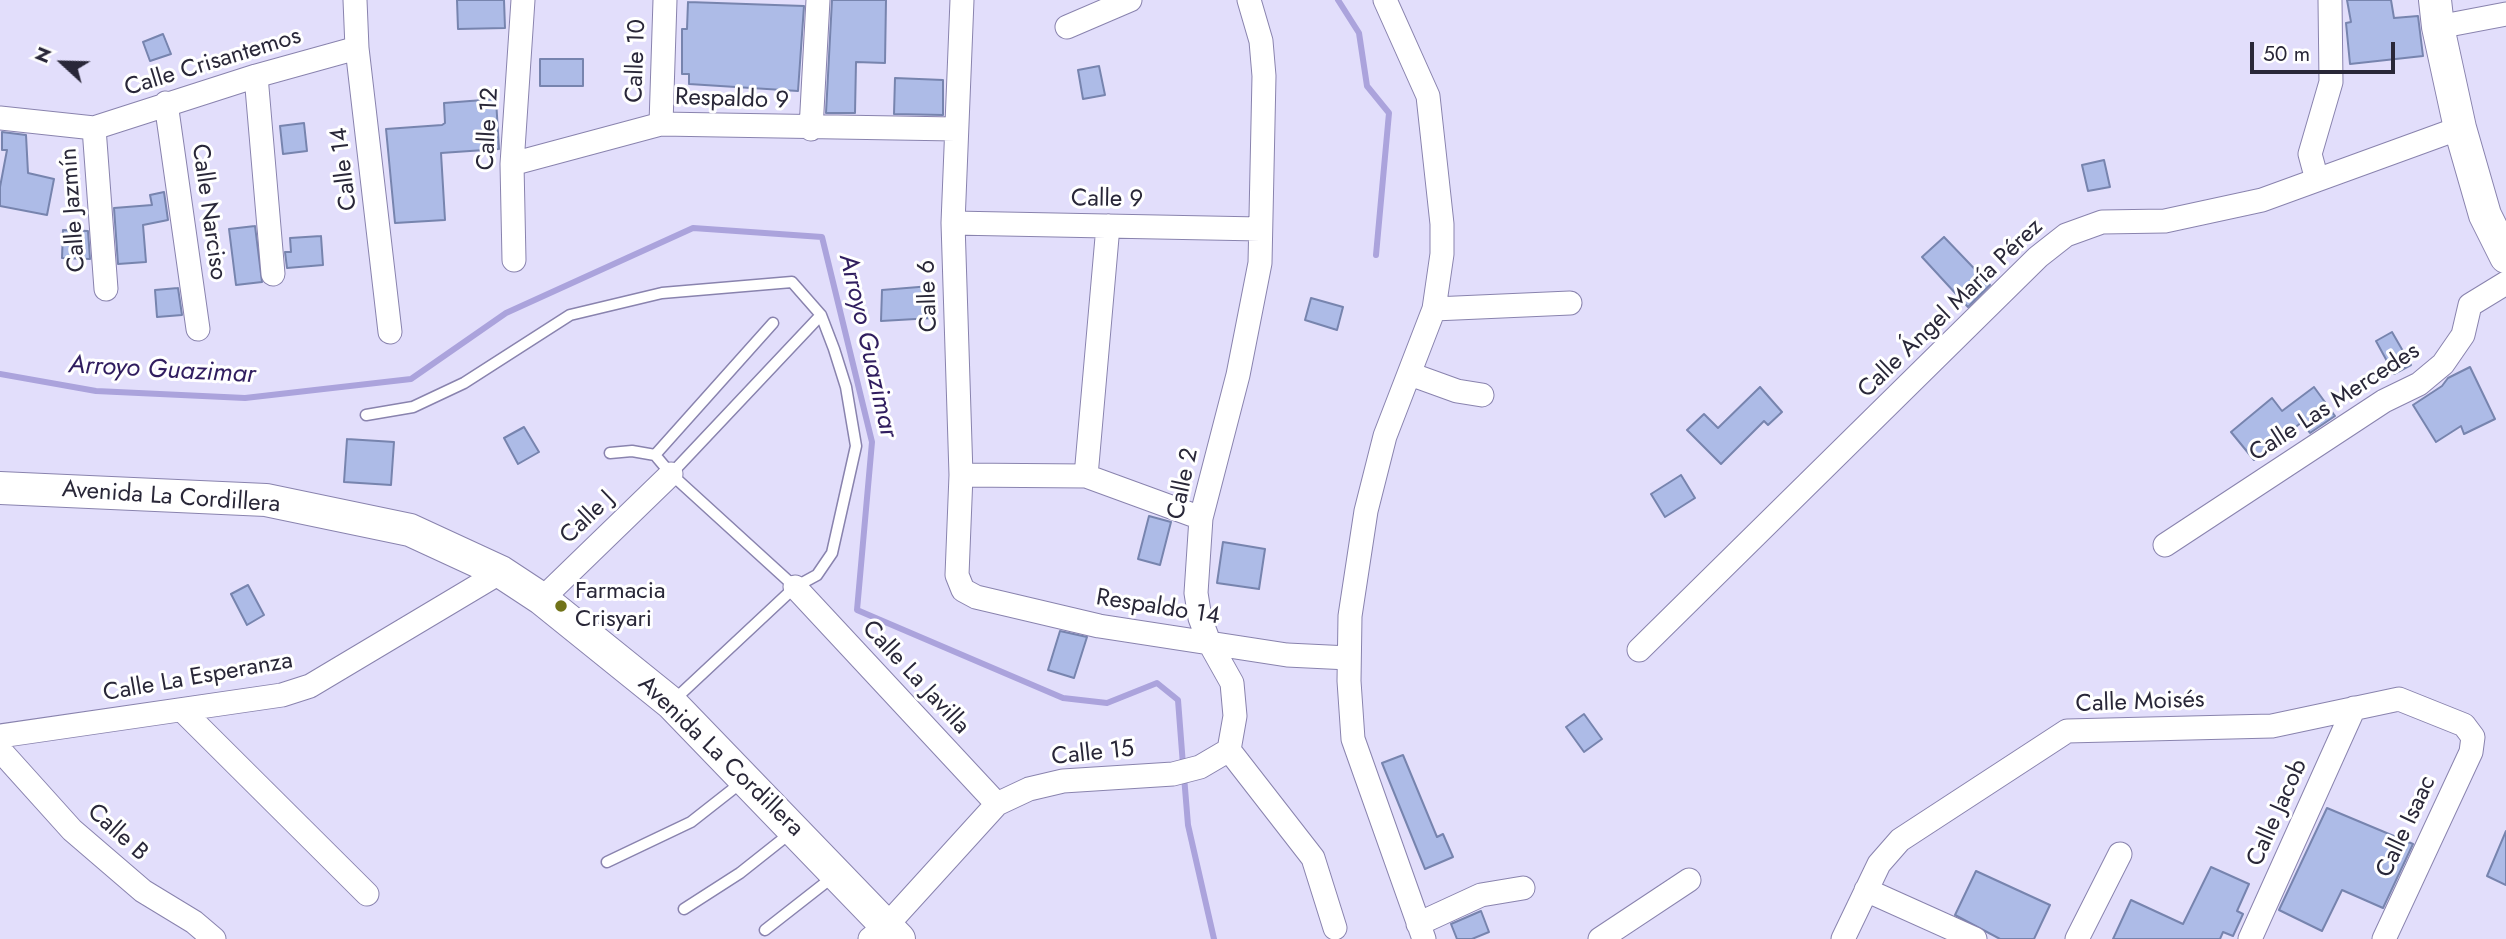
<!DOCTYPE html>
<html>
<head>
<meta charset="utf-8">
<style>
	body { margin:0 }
	#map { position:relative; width:2506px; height:939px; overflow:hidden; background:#e2defb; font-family:Jost,sans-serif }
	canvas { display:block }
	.north { position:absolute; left:28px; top:28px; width:70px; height:70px; -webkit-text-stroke:5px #fff; paint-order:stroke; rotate:292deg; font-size:19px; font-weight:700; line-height:28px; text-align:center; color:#292738 }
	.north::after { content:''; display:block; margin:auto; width:24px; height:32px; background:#292738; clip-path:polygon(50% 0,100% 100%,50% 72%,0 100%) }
	.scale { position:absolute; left:2250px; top:42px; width:145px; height:32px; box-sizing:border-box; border:4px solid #292738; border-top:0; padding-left:9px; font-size:21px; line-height:24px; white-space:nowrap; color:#292738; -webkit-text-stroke:5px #fff; paint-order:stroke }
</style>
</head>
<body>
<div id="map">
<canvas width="2506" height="939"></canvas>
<div class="north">N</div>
<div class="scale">50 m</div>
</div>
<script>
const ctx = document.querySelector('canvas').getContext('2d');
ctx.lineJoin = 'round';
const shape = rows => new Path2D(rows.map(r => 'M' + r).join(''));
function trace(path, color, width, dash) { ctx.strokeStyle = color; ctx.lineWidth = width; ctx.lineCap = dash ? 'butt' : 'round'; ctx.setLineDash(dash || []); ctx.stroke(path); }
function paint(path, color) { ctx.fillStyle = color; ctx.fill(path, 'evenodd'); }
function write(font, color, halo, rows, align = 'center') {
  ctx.font = font + ' Jost,sans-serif'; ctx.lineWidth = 6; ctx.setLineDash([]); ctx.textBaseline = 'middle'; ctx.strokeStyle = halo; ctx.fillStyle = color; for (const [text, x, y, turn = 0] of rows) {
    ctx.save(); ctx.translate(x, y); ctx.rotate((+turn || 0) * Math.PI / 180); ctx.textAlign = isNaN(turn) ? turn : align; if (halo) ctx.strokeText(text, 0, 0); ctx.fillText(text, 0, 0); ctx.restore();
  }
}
const stream = shape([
	[1338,0,1359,33,1367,86,1389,113,1376,255],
	[0,374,96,391,245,398,411,379,506,313,693,228,822,237,872,442,857,610,1063,698,1107,703,1157,683,1178,700,1183,765],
	[1184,776,1188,825,1214,939]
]);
const building = shape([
	[457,0,504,0,505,28,458,29,457,0],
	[832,0,886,0,885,63,856,62,855,113,826,113,832,0],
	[2347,0,2391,0,2394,18,2418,16,2423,56,2350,64,2346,23,2351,22,2347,0],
	[688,2,804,6,798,91,689,84,689,74,682,74,682,29,687,29,688,2],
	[163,34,171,54,150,61,143,42,163,34],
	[540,59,583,59,583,86,540,86,540,59],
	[1099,66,1105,95,1083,99,1078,70,1099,66],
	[895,78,943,80,943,115,894,114,895,78],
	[496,99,499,149,441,153,445,220,395,223,386,129,442,125,445,123,444,103,496,99],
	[304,123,307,151,283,154,280,126,304,123],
	[2,132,26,135,28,173,54,179,47,215,0,206,0,187,7,150,2,150,2,132],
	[2104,160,2110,187,2088,191,2082,165,2104,160],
	[164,192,168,220,143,225,146,262,118,264,114,208,152,205,150,195,164,192],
	[255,226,262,282,236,285,229,229,255,226],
	[63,230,88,231,90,259,62,258,63,230],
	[321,236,323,265,287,268,285,252,291,252,290,238,321,236],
	[1944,237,1990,285,1968,307,1922,257,1944,237],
	[931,286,933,318,881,321,882,290,931,286],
	[178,288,182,315,157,317,155,290,178,288],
	[1311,298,1343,307,1337,330,1305,320,1311,298],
	[2392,332,2411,365,2394,374,2376,341,2392,332],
	[2470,367,2495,419,2464,434,2461,426,2436,442,2413,405,2442,386,2448,378,2470,367],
	[1760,387,1782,412,1768,425,1764,421,1721,464,1687,430,1704,414,1718,428,1760,387],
	[2314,387,2335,416,2310,433,2302,422,2254,460,2231,432,2272,398,2282,411,2314,387],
	[524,427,539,452,518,464,504,438,524,427],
	[347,439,394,442,391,485,344,482,347,439],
	[1681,475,1695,498,1665,517,1651,494,1681,475],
	[1149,516,1171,522,1160,565,1138,559,1149,516],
	[1223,542,1265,549,1259,589,1217,583,1223,542],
	[248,585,264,615,247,625,231,594,248,585],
	[1060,631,1087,637,1074,678,1048,670,1060,631],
	[1584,714,1602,739,1584,752,1566,727,1584,714],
	[1403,755,1437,837,1443,834,1453,857,1425,869,1382,763,1403,755],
	[2327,808,2413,844,2383,908,2342,890,2322,931,2279,910,2327,808],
	[2506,831,2506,885,2487,876,2506,831],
	[2211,867,2249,884,2237,911,2243,914,2233,936,2223,932,2220,939,2113,939,2131,900,2183,924,2211,867],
	[1976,871,2050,905,2034,939,2000,939,1955,915,1976,871],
	[1481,911,1489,932,1472,939,1457,939,1451,924,1481,911]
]);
const service = shape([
	[366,415,413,407,464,383,570,315,662,293,792,282,821,315,834,349,846,387,856,446,832,553,817,575,795,587,673,701],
	[610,453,632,451,655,455,773,323],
	[655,455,671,474,795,587],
	[671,474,821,315],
	[607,862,691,822,742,782],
	[684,909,740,873,793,831],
	[765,930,834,876]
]);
const minor = shape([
	[355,0,357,48,390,332],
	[962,0,953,223,961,475,957,575,963,590,976,597,1099,626,1287,655,1349,658],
	[1249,0,1261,41,1264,76,1260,263,1238,375,1201,518,1196,593,1200,618,1209,642,1232,683,1235,716,1229,750,1313,858,1335,928],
	[1385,0,1428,96,1442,224,1442,254,1434,309,1385,436,1366,511,1350,616,1349,681,1353,739,1424,939],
	[1067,27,1130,0],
	[2438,27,2506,14],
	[256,76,273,274],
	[166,103,198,329],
	[0,118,94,128,256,76,357,48],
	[661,124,665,0],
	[94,128,106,289],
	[811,129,818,0],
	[512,164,661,124,955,129],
	[2317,180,2310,154,2331,82,2330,0],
	[953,223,1260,229],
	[514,260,512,164,523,0],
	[1434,309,1570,303],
	[1410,374,1457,391,1482,395],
	[961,475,1086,476,1201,518],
	[1086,476,1108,226],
	[2165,545,2384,401,2419,384,2443,364,2463,335,2470,305,2506,283],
	[795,587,997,804],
	[542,599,671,474],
	[1639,650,2038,257,2066,235,2102,222,2165,221,2262,200,2460,128],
	[182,710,367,894],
	[0,736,282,695,310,686,501,572],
	[0,750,72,830,143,891,194,922,214,939],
	[1866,890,1975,939],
	[1418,924,1481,895,1523,888],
	[870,939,887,925,997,804,1029,789,1063,781,1173,774,1200,767,1229,750],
	[1600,939,1689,880],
	[1843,939,1879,864,1900,840,2067,731,2272,726,2399,699,2464,725,2473,737,2471,752,2384,939],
	[2077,939,2120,854],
	[2250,939,2354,708]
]);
const secondary = shape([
	[2435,0,2438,27,2460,128,2485,215,2506,257],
	[0,488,266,500,410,530,501,572,542,599,671,703,899,939]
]);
const markers = [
	[561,606,7,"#717319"]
];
const streetNames = [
	["Calle 10",637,61,-88],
	["Calle Crisantemos",213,63,-17],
	["Respaldo 9",732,100,2],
	["Calle 12",489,129,-87],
	["Calle 14",345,169,-97],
	["Calle 9",1107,200,1],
	["Calle Jazmín",74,210,-94],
	["Calle Narciso",208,212,82],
	["Calle 6",929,296,-92],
	["Calle Ángel María Pérez",1951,309,-44],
	["Calle Las Mercedes",2335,403,-33],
	["Calle 2",1184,484,-78],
	["Avenida La Cordillera",171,498,4],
	["Calle J",588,518,-44],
	["Respaldo 14",1158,608,9],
	["Calle La Esperanza",198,678,-10],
	["Calle La Javilla",915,678,47],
	["Calle Moisés",2140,703,-2],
	["Calle 15",1093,754,-6],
	["Avenida La Cordillera",720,757,44],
	["Calle Jacob",2278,813,-66],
	["Calle Isaac",2407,827,-65],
	["Calle B",117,833,42]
];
const poiNames = [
	["Farmacia",575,592],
	["Crisyari",575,620]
];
const waterNames = [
	["Arroyo Guazimar",867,346,77],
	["Arroyo Guazimar",162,371,3]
];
trace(stream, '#aba3dc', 6);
paint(building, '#adbbe7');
trace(building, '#7784ae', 2);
trace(service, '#8983ae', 13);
trace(minor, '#8983ae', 25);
trace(secondary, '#8983ae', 34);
trace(service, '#fff', 10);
trace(minor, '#fff', 23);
trace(secondary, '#fff', 32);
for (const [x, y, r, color] of markers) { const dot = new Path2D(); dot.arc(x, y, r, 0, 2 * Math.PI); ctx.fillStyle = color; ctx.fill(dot); trace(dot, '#fff', 2.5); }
write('24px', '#292738', '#fff', streetNames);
write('24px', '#292738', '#fff', poiNames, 'left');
write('italic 26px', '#301d5f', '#fff', waterNames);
</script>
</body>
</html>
